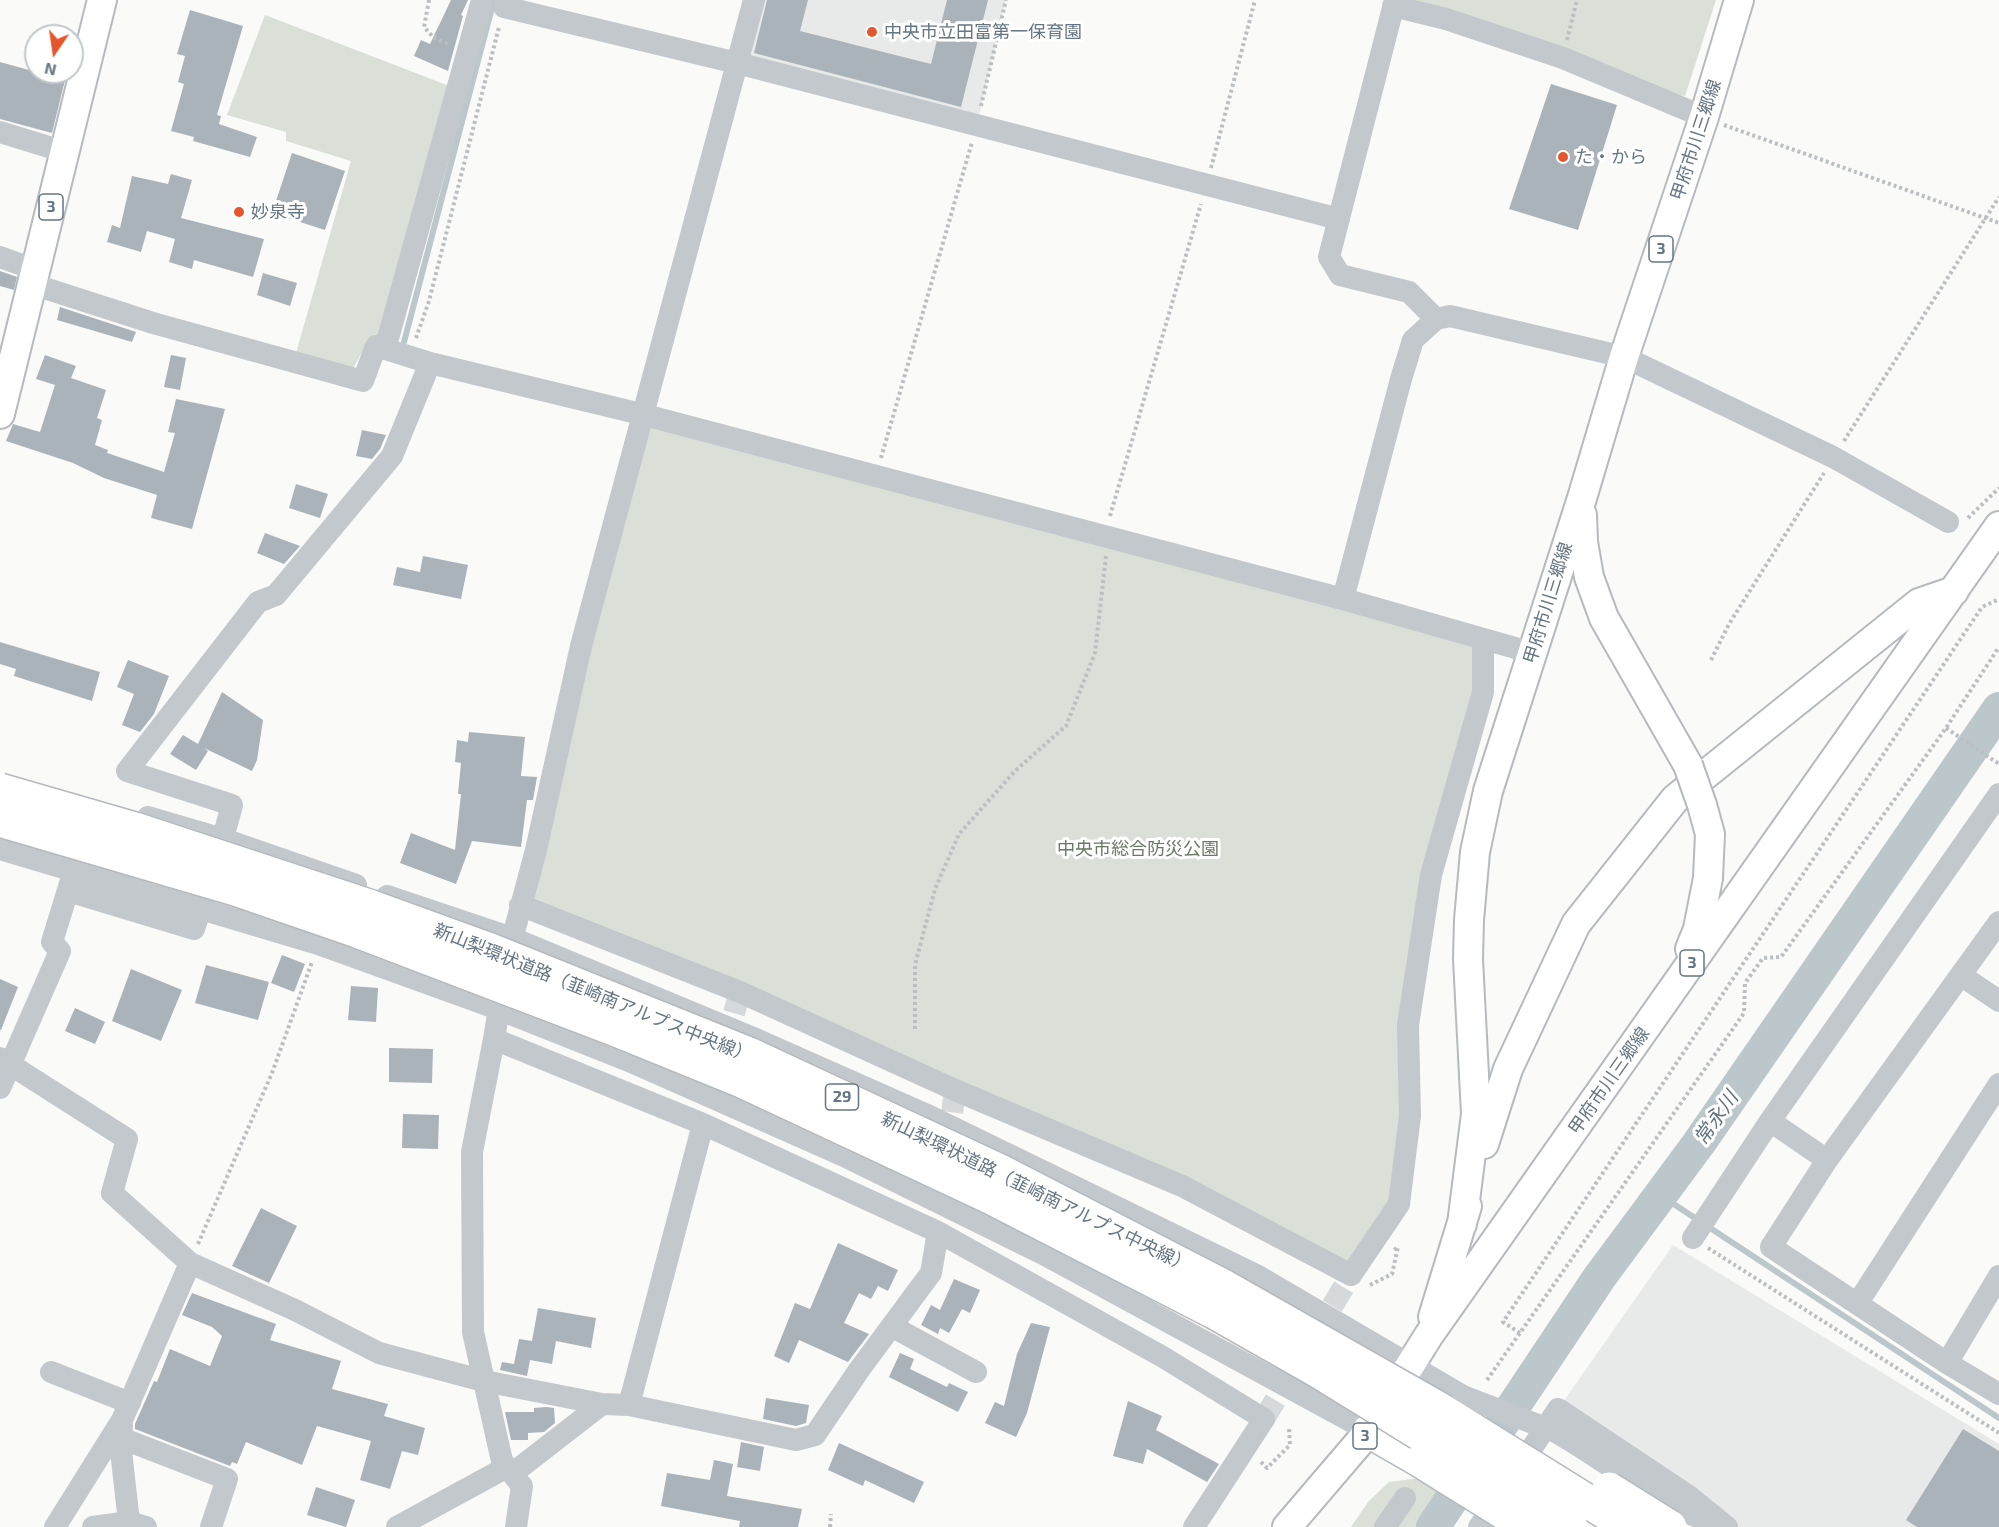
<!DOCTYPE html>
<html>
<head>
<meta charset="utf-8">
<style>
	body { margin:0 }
	#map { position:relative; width:1999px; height:1527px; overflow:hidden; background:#fafaf8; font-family:"Exo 2",sans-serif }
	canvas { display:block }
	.north { position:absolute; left:24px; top:24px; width:60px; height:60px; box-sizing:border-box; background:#fff; border:2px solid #c1c8cd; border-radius:50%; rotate:193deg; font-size:16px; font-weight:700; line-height:24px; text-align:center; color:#657683 }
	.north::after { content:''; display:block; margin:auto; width:21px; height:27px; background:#e4572e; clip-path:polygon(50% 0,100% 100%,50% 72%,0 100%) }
</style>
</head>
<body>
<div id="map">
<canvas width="1999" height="1527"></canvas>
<div class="north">N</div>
</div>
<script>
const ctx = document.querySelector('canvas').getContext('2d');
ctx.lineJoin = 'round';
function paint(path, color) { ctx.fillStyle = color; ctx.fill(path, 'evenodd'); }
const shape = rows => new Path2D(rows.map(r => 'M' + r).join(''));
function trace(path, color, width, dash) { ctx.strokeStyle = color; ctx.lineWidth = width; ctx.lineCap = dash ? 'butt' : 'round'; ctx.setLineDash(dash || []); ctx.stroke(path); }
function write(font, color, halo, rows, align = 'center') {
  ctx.font = font + ' "Exo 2","Noto Sans JP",sans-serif'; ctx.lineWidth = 6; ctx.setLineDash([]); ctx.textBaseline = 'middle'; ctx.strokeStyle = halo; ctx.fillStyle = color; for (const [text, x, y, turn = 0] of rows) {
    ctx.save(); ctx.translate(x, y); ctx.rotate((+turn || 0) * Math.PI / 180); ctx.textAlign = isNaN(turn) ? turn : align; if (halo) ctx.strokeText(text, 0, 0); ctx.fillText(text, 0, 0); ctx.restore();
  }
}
const built = shape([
	[754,0,1006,0,977,124,737,63],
	[1673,1245,1999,1444,1999,1527,1727,1527,1558,1409]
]);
const green = shape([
	[1401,0,1716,0,1685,96,1634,86],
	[265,15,452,87,381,339,370,337,353,369,296,353,351,161,286,141,286,132,227,115],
	[641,414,1483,639,1483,692,1431,875,1399,1204,1351,1275,1182,1186,520,905],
	[1419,1478,1443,1493,1421,1527,1351,1527,1368,1502,1389,1482]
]);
const stream = shape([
	[404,342,494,0],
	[1660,1195,1999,1418]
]);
const river = shape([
	[1433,1527,1599,1278,1699,1143,1999,709]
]);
const building = shape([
	[451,0,468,0,461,15,463,16,448,71,414,56,421,40,430,44],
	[767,0,808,0,800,31,931,64,947,0,988,0,961,107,754,53],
	[190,10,243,26,217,115,221,116,219,124,257,137,250,157,193,141,194,137,171,131,184,84,178,82,185,56,177,54],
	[0,62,36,72,67,72,52,133,0,119],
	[1551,84,1617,105,1578,230,1509,209],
	[292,153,345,171,325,230,272,213],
	[171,174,192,180,181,218,264,239,253,277,194,260,192,269,169,262,175,239,147,231,141,252,107,242,112,225,120,228,132,176,168,184],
	[0,271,17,277,14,290,0,286],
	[263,273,297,283,290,306,257,295],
	[60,307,136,332,132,342,57,320],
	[45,355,76,366,71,378,106,390,97,418,102,420,95,445,108,450,107,453,164,472,175,433,168,432,176,399,225,409,192,529,151,518,157,495,104,478,73,463,6,441,13,424,40,432,55,385,36,379],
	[171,355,186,358,180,390,164,387],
	[362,430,386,435,380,449,372,459,356,456],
	[296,484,328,494,320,518,289,508],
	[265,533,300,546,284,564,257,553],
	[423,556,468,565,461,599,393,585,397,567,420,572],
	[0,642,100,672,92,701,14,676,16,669,0,664],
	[128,660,169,676,154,714,140,732,122,725,134,694,117,687],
	[222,692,263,720,257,760,252,771,204,748,208,751,196,770,170,754,183,735,198,744],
	[469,732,525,737,521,776,537,777,533,800,527,800,521,847,472,841,456,884,400,863,411,833,455,850,461,794,458,794,461,763,455,762,457,740,468,742],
	[282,955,305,964,294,992,271,983],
	[206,965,269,982,258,1020,195,1003],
	[131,969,182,990,161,1041,112,1021],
	[0,979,18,987,1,1030,0,1030],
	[351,986,378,988,376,1022,348,1020],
	[75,1008,105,1022,95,1044,65,1031],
	[389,1048,433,1049,432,1083,389,1082],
	[403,1114,439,1115,438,1149,402,1148],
	[261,1208,297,1226,269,1283,232,1266],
	[838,1243,898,1270,888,1291,878,1286,871,1299,859,1293,844,1323,869,1334,848,1362,799,1340,789,1363,774,1356,795,1303,810,1309],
	[954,1279,980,1290,970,1313,962,1309,949,1333,940,1328,938,1334,921,1325,931,1305,940,1310],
	[192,1293,276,1324,270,1340,341,1361,332,1389,388,1404,384,1416,425,1428,418,1455,402,1451,390,1489,360,1480,371,1441,317,1426,302,1465,246,1442,237,1464,232,1462,230,1466,135,1429,135,1424,154,1381,157,1382,170,1349,210,1366,222,1336,212,1327,182,1315],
	[538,1308,596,1318,591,1348,556,1341,552,1364,530,1360,527,1376,500,1370,502,1362,514,1364,519,1339,532,1341],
	[1031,1323,1050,1327,1027,1413,1016,1437,985,1423,995,1402,1004,1406,1017,1354],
	[900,1353,914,1359,910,1369,947,1387,949,1383,968,1392,958,1412,889,1377],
	[766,1398,809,1405,806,1423,796,1426,763,1419],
	[1128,1401,1162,1416,1156,1430,1219,1464,1207,1482,1147,1449,1143,1464,1113,1456],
	[546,1407,554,1408,555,1423,544,1432,528,1433,528,1440,511,1440,505,1412,534,1412,534,1408],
	[1963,1429,1999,1451,1999,1527,1917,1527,1906,1520],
	[741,1442,764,1447,760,1471,737,1467],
	[839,1443,924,1482,914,1503,865,1480,863,1486,828,1470],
	[714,1460,733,1464,727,1496,802,1509,798,1527,739,1527,740,1521,661,1506,667,1473,710,1480],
	[316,1487,355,1500,346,1527,307,1515]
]);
const minorTunnel = shape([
	[725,1045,740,992],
	[948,1145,955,1090],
	[1264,1419,1351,1275]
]);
const path = shape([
	[429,0,424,27,433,37,449,44],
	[1567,40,1577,0],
	[981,106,1006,0],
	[1724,125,1999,223],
	[1211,168,1255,0],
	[416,338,429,301,499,27],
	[1844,441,1999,197],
	[881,458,972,142],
	[1110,516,1201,204],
	[1968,518,1999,488],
	[1711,660,1729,624,1824,473],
	[1946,728,1999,764],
	[915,1029,915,965,935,889,959,834,1015,771,1066,726,1095,653,1106,556],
	[198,1244,272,1073,312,962],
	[1708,1248,1999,1433],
	[1370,1285,1392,1274,1398,1247,1394,1250],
	[1520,1333,1503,1322,1982,607,1999,599],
	[1487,1380,1744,1013,1745,983,1763,958,1781,957,1946,728,1999,647],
	[1261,1462,1267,1468,1290,1445,1289,1428],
	[830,1527,831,1514]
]);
const minor = shape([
	[1395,0,1329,257,1340,275,1409,292,1436,319],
	[1393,6,1446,19,1563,58,1704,117],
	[504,7,737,63,1339,219],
	[0,132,65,152],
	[0,257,36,270],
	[32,284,153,323,363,381,376,346,430,363,641,414,1343,599,1533,653],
	[385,349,482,0],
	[1343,599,1401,379,1413,340,1436,319,1450,316,1624,357,1833,457,1948,522],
	[148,817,223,839,356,885],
	[0,849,318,944,498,1009,629,1061,844,1156,1049,1257,1369,1431],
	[219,853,232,805,127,771,258,602,276,595,392,456,430,363],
	[68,891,194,929,205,895],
	[387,896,512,938,758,1040,925,1114,1258,1276,1463,1396],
	[520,905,740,992,955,1090,1182,1186,1351,1275,1399,1204,1410,1116,1408,1025,1431,875,1483,692,1483,639],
	[1999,922,1827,1160,1771,1247,1947,1363,1999,1276],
	[509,951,536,850,581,646,754,0],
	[1962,976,1999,1001],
	[494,1039,501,996],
	[0,1058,127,1139,112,1193,190,1263],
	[0,1088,60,951,52,942,72,877],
	[1827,1160,1770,1121,1999,794],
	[1693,1238,1770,1121],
	[1857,1304,1999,1084],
	[893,1327,976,1372],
	[1947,1363,1999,1394],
	[51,1372,130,1403],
	[629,1405,703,1124],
	[122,1425,121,1451,129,1522,146,1527],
	[121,1438,227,1479,211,1527],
	[1576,1444,1668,1504,1709,1522],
	[513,1473,602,1404,629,1405,796,1440,815,1435,859,1370,931,1273,938,1232,1163,1357,1264,1419,1194,1527],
	[55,1527,122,1420,190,1263,295,1310,379,1353,484,1381,602,1404],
	[93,1527,129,1522],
	[397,1527,507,1467],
	[516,1527,522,1486,502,1461,473,1332,472,1152,494,1039,703,1124,938,1232],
	[1385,1527,1405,1498],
	[1479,1527,1558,1409,1690,1497,1727,1527]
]);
const major = shape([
	[0,414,102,0],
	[1582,515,1583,542,1589,577,1604,618,1688,765],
	[1690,949,1698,929,1708,878,1710,834,1702,805],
	[1484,1144,1508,1069,1576,924,1675,799,1919,603,1954,591],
	[1462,1224,1476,1114,1468,959,1469,920,1475,852,1488,791,1582,498,1624,357,1704,117,1739,0],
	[1433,1317,1467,1206],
	[1287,1527,1369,1431,1429,1335,1999,526]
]);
const highway = shape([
	[1369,1431,1421,1461]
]);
const minorBridge = shape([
	[1463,1396,1556,1432,1576,1444]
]);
const majorBridge = shape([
	[1688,765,1702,805]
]);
const highwayBridge = shape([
	[0,790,135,829,372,907,493,951,749,1054,1000,1171,1225,1287,1436,1407,1629,1527],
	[0,820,235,889,357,931,614,1029,742,1081,990,1197,1214,1312,1318,1371,1571,1527],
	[1421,1461,1527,1527],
	[1609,1489,1670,1527]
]);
const markers = [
	[872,32,6,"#e4572e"],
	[1563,157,6,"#e4572e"],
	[239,212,6,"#e4572e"]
];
const shields = [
	[51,207,24],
	[1661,249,24],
	[1692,963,24],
	[842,1097,33],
	[1365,1436,24]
];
const shieldNames = [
	["3",51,207],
	["3",1661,249],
	["3",1692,963],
	["29",842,1097],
	["3",1365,1436]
];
const poiNames = [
	["中央市立田富第一保育園",884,32],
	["た・から",1575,157],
	["妙泉寺",251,212]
];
const streetNames = [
	["甲府市川三郷線",1696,140,-72],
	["甲府市川三郷線",1548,603,-73],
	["新山梨環状道路（韮崎南アルプス中央線）",593,993,22],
	["甲府市川三郷線",1609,1081,-55],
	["新山梨環状道路（韮崎南アルプス中央線）",1036,1192,26]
];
const parkNames = [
	["中央市総合防災公園",1138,849]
];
const waterNames = [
	["常永川",1716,1118,-55]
];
paint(built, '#e8e9e9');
paint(green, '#dadfd7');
trace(stream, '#bbc7cb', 6);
trace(river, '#bbc7cb', 34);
paint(building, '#aab3b9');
trace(minorTunnel, '#d5d9db', 22, [22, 11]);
trace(major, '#b5babe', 32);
trace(highway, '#b4b9bd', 36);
trace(path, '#bbbfc2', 4, [3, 3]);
trace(minor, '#c3c8cc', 22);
trace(major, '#fff', 28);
trace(highway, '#fff', 33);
trace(majorBridge, '#b5babe', 32, []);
trace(highwayBridge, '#b4b9bd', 36, []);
trace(minorBridge, '#c3c8cc', 22);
trace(majorBridge, '#fff', 28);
trace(highwayBridge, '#fff', 33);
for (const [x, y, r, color] of markers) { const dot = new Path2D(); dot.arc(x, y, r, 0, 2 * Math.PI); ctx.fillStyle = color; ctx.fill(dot); trace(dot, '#fff', 2); }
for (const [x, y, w] of shields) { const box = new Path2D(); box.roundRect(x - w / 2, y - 13, w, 26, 4.5); ctx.fillStyle = '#fff'; ctx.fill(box); trace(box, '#657683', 1.5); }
write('bold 16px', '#657683', null, shieldNames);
write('18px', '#657683', '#fff', poiNames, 'left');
write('18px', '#657683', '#fff', streetNames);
write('18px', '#687a64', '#fff', parkNames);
write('italic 20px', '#60757c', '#fff', waterNames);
</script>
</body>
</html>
